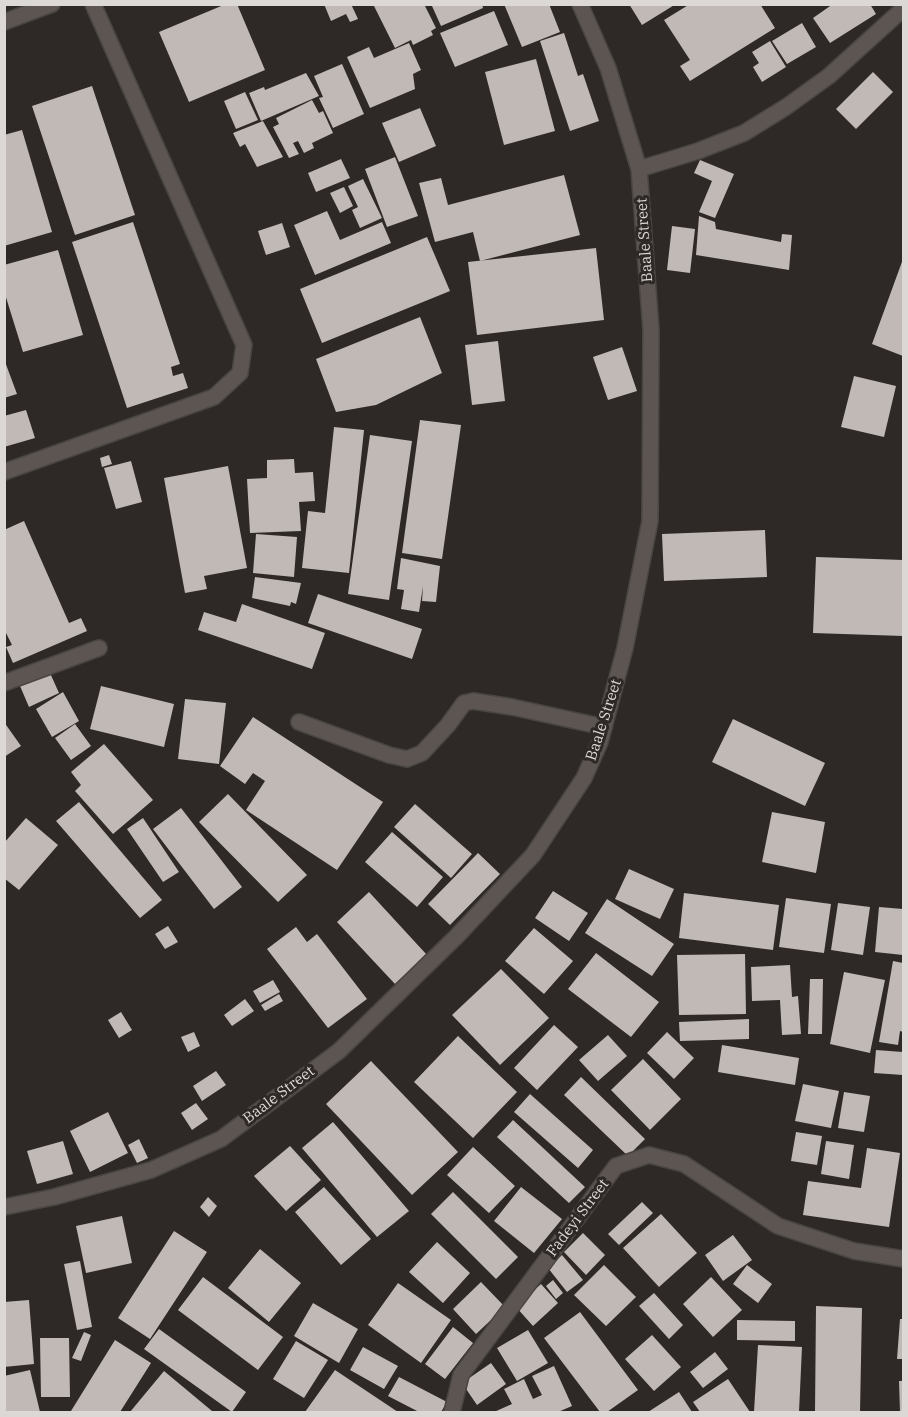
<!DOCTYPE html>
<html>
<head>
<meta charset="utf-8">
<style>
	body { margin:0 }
	#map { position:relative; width:908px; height:1417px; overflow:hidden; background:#2e2926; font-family:"IBM Plex Serif",serif }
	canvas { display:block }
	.frame { position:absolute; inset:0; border:6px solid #dcd8d6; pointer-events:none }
</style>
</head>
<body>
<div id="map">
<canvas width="908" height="1417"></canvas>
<div class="frame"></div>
</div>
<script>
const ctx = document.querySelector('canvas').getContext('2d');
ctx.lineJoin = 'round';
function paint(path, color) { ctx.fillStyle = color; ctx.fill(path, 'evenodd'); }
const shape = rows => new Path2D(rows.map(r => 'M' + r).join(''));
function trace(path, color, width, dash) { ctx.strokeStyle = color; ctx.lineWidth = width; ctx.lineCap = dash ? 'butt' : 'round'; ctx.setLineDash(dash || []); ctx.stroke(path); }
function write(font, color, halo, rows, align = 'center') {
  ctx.font = font + ' "IBM Plex Serif",serif'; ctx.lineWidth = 6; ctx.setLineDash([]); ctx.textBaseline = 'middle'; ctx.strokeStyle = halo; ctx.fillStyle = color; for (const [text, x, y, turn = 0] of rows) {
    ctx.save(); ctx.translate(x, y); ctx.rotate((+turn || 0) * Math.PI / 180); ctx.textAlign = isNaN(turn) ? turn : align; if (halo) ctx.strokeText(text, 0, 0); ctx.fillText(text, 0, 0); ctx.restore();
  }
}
const building = shape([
	[226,4,237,4,265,70,189,102,159,32],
	[324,4,351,4,358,19,350,22,346,14,331,21],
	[373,4,424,4,436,28,431,31,433,35,413,45,411,40,395,48],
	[436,4,482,4,483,8,441,26,432,6],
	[504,4,549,4,560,32,522,47],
	[629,4,676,4,642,25],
	[690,4,760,4,775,28,690,81,680,66,690,60,664,20],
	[833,4,870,4,876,14,830,43,813,18],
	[494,11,508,45,455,67,440,33],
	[802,23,816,47,787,64,772,41],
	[564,33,578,76,583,74,599,121,570,131,540,41],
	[770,41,786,67,762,82,753,67,759,63,752,52],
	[409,43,421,70,413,74,415,89,370,108,347,57,369,47,374,58],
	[536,59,555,131,504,145,485,72],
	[342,64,364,114,333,128,319,98,323,97,314,76],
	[873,72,893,92,856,129,836,109],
	[306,73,319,96,261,121,249,93,264,87,265,90],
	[92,86,135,215,75,235,32,106],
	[245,92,258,120,236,129,224,101],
	[312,100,319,113,323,111,333,133,312,143,314,148,304,153,298,141,293,143,299,154,289,158,273,127,279,124,276,118],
	[420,108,436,146,399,162,382,123],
	[263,121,283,157,257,167,245,144,240,147,233,133],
	[22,130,52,232,4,246,4,135],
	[395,157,418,216,387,227,365,169],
	[341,159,350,178,316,192,308,173],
	[700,160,734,174,715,218,699,212,712,181,694,173],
	[564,175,580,235,480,261,473,232,435,242,419,183,441,178,448,205],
	[363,179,382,218,360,228,352,210,358,207,348,186],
	[344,187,353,206,340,213,330,193],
	[327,211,340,240,382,222,391,243,315,275,294,225],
	[699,216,715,222,716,229,781,242,782,234,792,235,789,270,696,255],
	[133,222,180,364,171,367,173,376,183,373,188,388,127,408,72,242],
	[282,223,290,247,266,255,258,231],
	[672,226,695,229,690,273,667,270],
	[427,237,450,291,322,343,300,289],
	[596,248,604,320,477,335,468,262],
	[58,250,83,335,23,352,4,291,4,265],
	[903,259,903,356,872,344],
	[420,317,442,373,376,405,336,412,316,359],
	[498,341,505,401,472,405,465,345],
	[622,347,637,391,608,400,593,357],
	[4,359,17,394,4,398],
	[854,376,896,386,884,437,841,427],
	[26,410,35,438,4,447,4,416],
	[420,420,461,425,442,559,402,553],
	[334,427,364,430,349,573,302,568,308,511,325,513],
	[370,435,412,441,389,600,348,594],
	[109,455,112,464,102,467,100,458],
	[294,459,295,473,313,472,315,501,299,502,301,531,250,533,247,479,267,478,267,460],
	[131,461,142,502,116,509,104,468],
	[228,466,247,568,204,576,207,589,185,593,164,478],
	[24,521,69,623,81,618,87,631,13,663,6,647,12,645,4,629,4,530],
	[765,530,767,577,664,581,662,534],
	[256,534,297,537,294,577,253,573],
	[816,557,903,560,903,636,813,633],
	[401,558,440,566,436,602,422,601,423,586,419,612,401,609,404,590,397,589],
	[255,577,301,583,296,604,291,602,290,606,252,598],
	[318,594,422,629,412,659,308,623],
	[242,604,325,633,312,669,198,630,204,612,236,622],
	[50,673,59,693,29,707,20,686],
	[101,686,174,704,164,747,90,729],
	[63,692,79,721,52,737,36,709],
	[185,699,226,703,219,764,178,759],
	[253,717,383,802,337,870,246,810,265,781,253,773,245,784,220,766],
	[733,719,825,763,805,806,712,762],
	[4,722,21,746,4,757],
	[75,724,91,746,71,760,55,738],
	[104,744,153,800,113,834,75,791,81,785,71,772],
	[228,794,307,875,278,902,199,822],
	[79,802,162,900,140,918,56,821],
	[415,804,472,854,451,878,394,827],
	[181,808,242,887,214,909,153,829],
	[772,812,825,822,816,873,762,862],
	[26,818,58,845,19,890,4,878,4,843],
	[143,818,179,872,163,882,127,829],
	[392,832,443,877,417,907,365,862],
	[478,853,500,874,450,925,428,904],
	[629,869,674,889,660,919,615,899],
	[553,891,588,913,569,941,535,918],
	[369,892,427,955,395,984,337,922],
	[684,893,779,905,773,950,679,938],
	[786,898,831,904,824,953,779,947],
	[607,899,674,944,652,976,585,933],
	[838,903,870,907,863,955,831,950],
	[879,907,903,909,903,955,875,952],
	[168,926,178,942,165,949,155,934],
	[296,927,307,942,317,934,367,999,328,1028,267,949],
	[534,928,573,961,544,994,505,961],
	[596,953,659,1002,631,1037,568,989],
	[745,954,746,1014,679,1015,677,955],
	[893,961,903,963,903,1032,900,1031,898,1045,879,1042],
	[790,965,792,997,798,996,801,1034,782,1035,780,1000,752,1001,751,967],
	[501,969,549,1018,500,1065,452,1015],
	[844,972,885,980,870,1053,830,1044],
	[810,979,823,979,822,1034,808,1034],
	[273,980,280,992,260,1003,253,991],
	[279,994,283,1001,265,1011,261,1005],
	[245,999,254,1011,232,1026,224,1015],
	[121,1012,132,1030,119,1038,108,1020],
	[749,1019,749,1039,680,1041,679,1022],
	[554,1025,578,1047,537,1090,514,1068],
	[194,1032,200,1046,188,1052,181,1037],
	[667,1032,694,1058,674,1079,647,1053],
	[608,1035,627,1056,598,1081,579,1060],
	[458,1036,517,1092,473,1138,414,1082],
	[722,1045,799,1058,795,1085,718,1072],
	[876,1050,903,1052,903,1075,874,1073],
	[643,1059,681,1099,650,1130,611,1090],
	[371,1061,458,1152,412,1195,326,1104],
	[216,1071,226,1085,202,1101,193,1086],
	[581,1077,645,1139,628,1156,564,1095],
	[803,1084,839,1091,831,1128,795,1121],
	[844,1092,870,1096,864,1132,838,1128],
	[530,1094,593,1150,578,1168,514,1112],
	[196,1103,208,1119,192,1130,181,1113],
	[108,1112,128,1153,90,1172,70,1131],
	[513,1120,585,1187,569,1203,497,1137],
	[333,1122,409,1211,377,1237,302,1148],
	[796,1132,822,1136,817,1165,791,1161],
	[139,1139,148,1158,137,1163,128,1145],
	[63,1141,73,1174,37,1184,27,1151],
	[826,1141,854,1145,849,1179,821,1174],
	[290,1146,321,1180,286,1211,254,1176],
	[473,1147,515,1186,489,1213,447,1175],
	[867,1148,900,1153,889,1227,803,1215,808,1181,861,1188],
	[324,1187,371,1239,341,1265,295,1212],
	[521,1187,562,1219,534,1253,494,1221],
	[453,1192,518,1257,496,1279,431,1214],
	[208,1197,217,1206,209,1217,200,1207],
	[642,1202,653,1213,619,1245,608,1234],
	[661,1214,697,1253,659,1287,623,1248],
	[122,1216,132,1263,86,1273,76,1226],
	[174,1231,207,1252,150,1339,118,1318],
	[583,1233,605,1255,586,1275,564,1252],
	[733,1235,752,1260,723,1281,705,1255],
	[437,1242,470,1273,443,1303,409,1272],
	[260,1249,301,1283,269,1322,228,1288],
	[562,1255,583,1280,567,1292,548,1268],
	[80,1261,92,1327,77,1330,64,1264],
	[604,1265,636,1297,606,1326,574,1295],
	[747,1265,772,1284,758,1303,733,1284],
	[203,1277,283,1337,258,1370,178,1310],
	[711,1277,742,1310,713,1337,683,1304],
	[553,1280,563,1293,556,1299,546,1286],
	[481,1282,505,1307,476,1334,453,1309],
	[398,1283,451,1320,421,1363,368,1325],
	[541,1284,558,1303,533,1326,516,1307],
	[654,1293,683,1325,669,1339,639,1306],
	[29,1300,34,1364,4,1367,4,1302],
	[313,1303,358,1329,339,1363,294,1336],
	[816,1306,862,1308,860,1412,815,1412],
	[580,1312,638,1390,607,1412,600,1412,544,1338],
	[900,1319,903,1319,903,1359,897,1359],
	[737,1320,795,1321,795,1341,737,1340],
	[453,1327,473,1343,445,1379,425,1364],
	[159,1329,246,1392,232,1412,144,1349],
	[528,1330,548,1363,517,1381,497,1348],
	[84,1332,91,1335,81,1361,72,1358],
	[652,1335,681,1367,654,1391,625,1359],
	[40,1338,69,1338,70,1397,41,1397],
	[115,1340,151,1363,120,1412,74,1412,71,1411],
	[296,1341,328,1360,304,1398,273,1379],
	[758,1345,802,1347,799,1412,754,1412],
	[363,1347,398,1366,384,1389,350,1370],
	[715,1352,728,1369,703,1388,690,1372],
	[491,1363,506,1384,477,1405,462,1383],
	[554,1366,572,1406,558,1412,494,1412,512,1404,504,1389,524,1379,533,1399,542,1395,532,1376],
	[30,1370,40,1412,4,1412,4,1376],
	[335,1370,398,1412,305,1412],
	[164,1371,212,1411,210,1412,130,1412],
	[399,1377,447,1402,441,1412,419,1412,388,1396],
	[728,1379,750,1412,700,1412,693,1402],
	[899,1381,903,1381,903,1412,900,1412],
	[679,1392,692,1412,648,1412]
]);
const street = shape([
	[4,22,52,4],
	[639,169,698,151,744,133,786,107,829,76,904,8],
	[4,472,214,397,240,373,244,345,93,4],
	[4,683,99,648],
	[299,722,389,755,407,759,422,753,448,725,464,703,473,701,512,707,604,727],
	[452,1412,461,1375,616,1166,649,1155,684,1164,778,1226,854,1251,904,1259]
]);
const secondary = shape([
	[4,1207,54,1197,151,1170,221,1139,339,1051,457,936,533,855,584,778,600,742,625,648,650,521,651,330,639,169,608,68,580,4]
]);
const streetNames = [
	["Baale Street",645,240,-94],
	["Baale Street",604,720,-72],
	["Baale Street",279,1095,-37],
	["Fadeyi Street",578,1218,-53]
];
paint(building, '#c0b9b5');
trace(street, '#494543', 18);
trace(secondary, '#494543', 18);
trace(street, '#5c5552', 15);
trace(secondary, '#5c5552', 15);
write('15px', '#dcd8d6', '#2e2926', streetNames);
</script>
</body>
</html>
